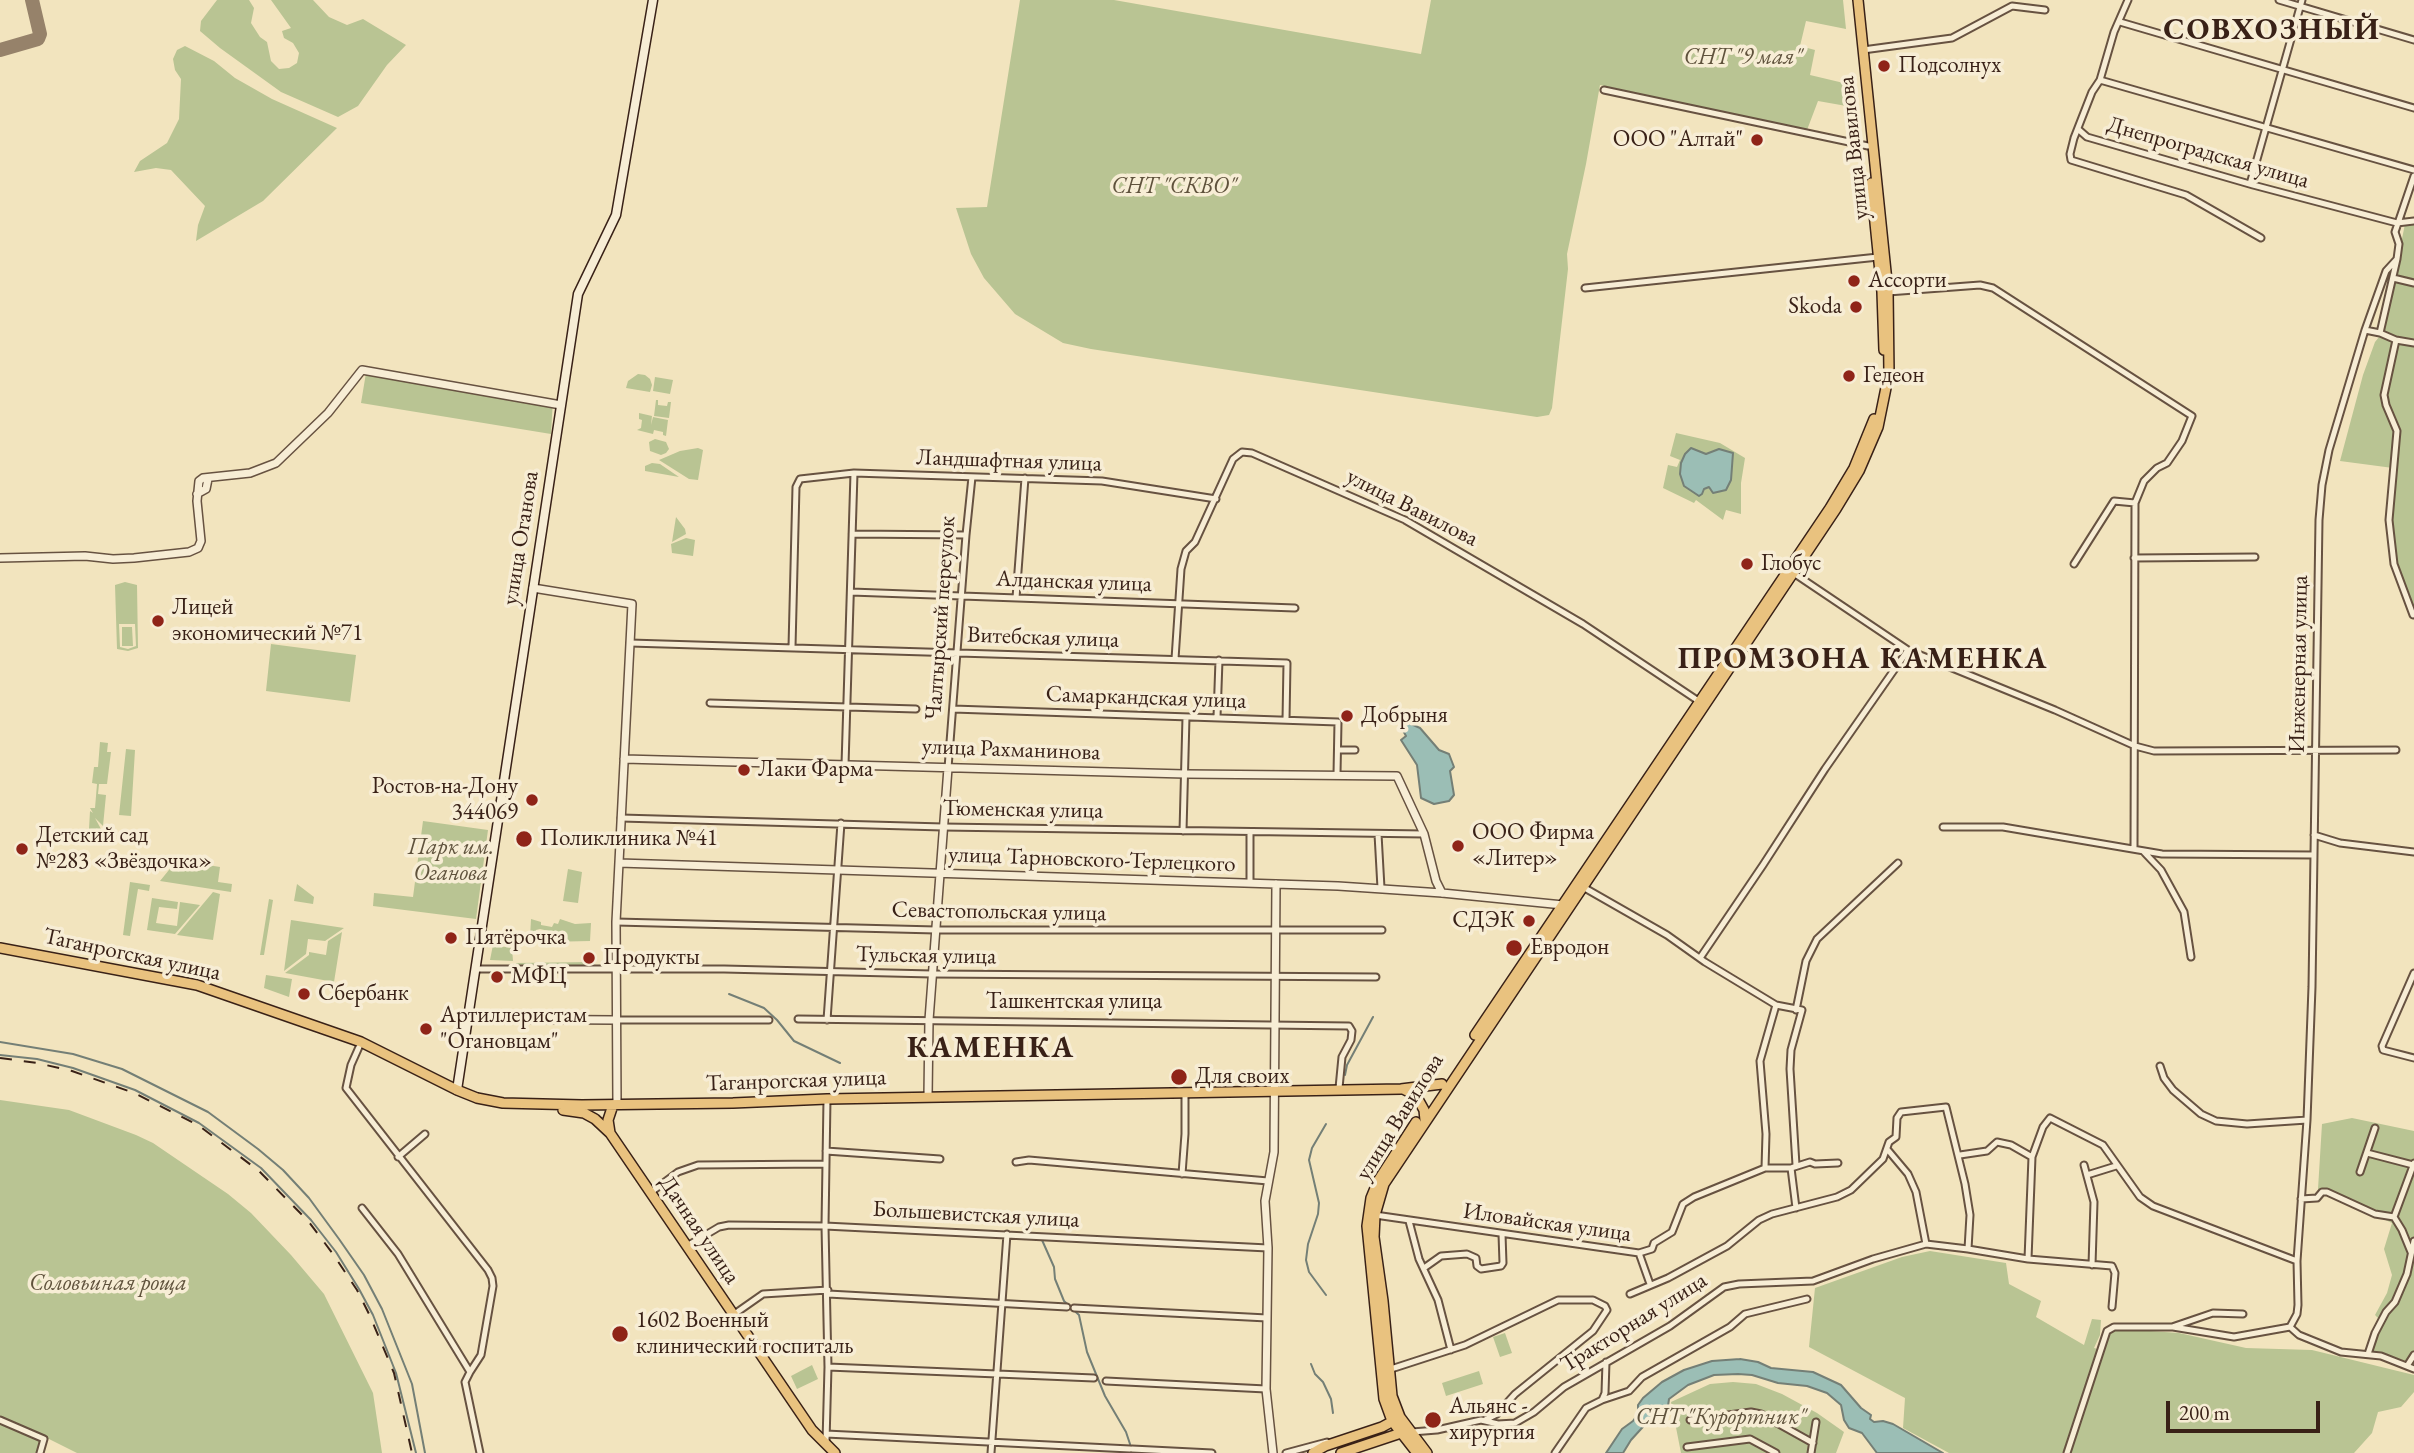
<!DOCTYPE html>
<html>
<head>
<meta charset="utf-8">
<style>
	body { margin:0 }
	#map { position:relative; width:2414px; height:1453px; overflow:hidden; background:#f2e4be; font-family:"EB Garamond",serif }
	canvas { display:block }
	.scale { position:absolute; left:2166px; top:1401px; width:154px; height:32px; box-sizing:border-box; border:4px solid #392117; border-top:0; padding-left:9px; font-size:21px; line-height:24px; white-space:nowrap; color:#392117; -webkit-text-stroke:5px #f7edd5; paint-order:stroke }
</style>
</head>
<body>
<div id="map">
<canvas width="2414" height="1453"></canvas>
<div class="scale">200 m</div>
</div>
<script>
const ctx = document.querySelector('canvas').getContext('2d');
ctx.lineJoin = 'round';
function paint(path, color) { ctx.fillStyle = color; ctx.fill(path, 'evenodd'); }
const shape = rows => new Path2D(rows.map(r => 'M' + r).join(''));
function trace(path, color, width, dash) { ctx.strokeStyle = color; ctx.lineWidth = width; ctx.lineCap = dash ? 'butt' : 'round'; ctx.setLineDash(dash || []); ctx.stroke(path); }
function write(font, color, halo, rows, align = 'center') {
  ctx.font = font + ' "EB Garamond",serif'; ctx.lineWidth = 7; ctx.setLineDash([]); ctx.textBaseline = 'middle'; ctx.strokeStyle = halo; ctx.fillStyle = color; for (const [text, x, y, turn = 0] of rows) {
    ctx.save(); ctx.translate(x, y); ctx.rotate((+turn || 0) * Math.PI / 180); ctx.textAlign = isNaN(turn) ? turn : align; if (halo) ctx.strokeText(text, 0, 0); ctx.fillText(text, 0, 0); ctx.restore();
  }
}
const green = shape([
	[217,0,249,0,254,8,251,23,260,37,267,42,271,61,279,69,289,68,297,63,299,53,293,43,284,38,282,31,291,28,271,0,313,0,329,17,347,25,363,19,406,45,387,65,358,106,338,117,281,92,220,48,200,31,201,21],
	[1020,0,1114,0,1421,54,1431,0,1843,0,1846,29,1806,21,1800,46,1815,50,1810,75,1852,85,1852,107,1818,101,1807,130,1600,85,1586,164,1567,254,1568,269,1552,408,1549,415,1537,417,1091,349,1063,343,1015,314,984,278,971,254,956,208,987,207],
	[185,46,214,61,235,78,272,99,337,128,263,201,196,241,198,225,205,206,171,170,156,168,134,172,140,161,167,143,179,119,181,79,175,70,173,59,177,50],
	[2405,224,2414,224,2414,619,2393,563,2388,532,2393,468,2340,461,2363,375,2375,342,2383,332],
	[367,367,553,399,551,434,361,403],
	[638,374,645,375,650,379,652,385,650,392,626,388,628,381],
	[655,377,673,380,670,394,653,391],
	[656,400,658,400,658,405,667,406,668,402,671,402,669,418,654,416],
	[639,413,652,416,651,425,653,417,668,420,666,436,663,435,663,432,654,430,653,434,637,430,641,428,642,420,639,419],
	[1676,433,1720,443,1745,458,1741,483,1741,514,1726,510,1723,520,1696,500,1694,503,1663,488,1668,465,1677,467,1680,460,1670,456],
	[655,439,666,442,669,449,666,453,661,455,650,451,649,442],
	[698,448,703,450,698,480,689,479,659,460,680,451],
	[652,463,660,464,679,477,645,471,645,466],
	[676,517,685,529,686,534,672,542],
	[686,538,695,540,693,556,672,553,671,544],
	[125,582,137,585,138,648,128,651,117,649,115,585],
	[135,624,136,646,128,649,120,647,119,624],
	[122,627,132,627,133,646,122,646],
	[271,644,356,655,350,702,266,691],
	[100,742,108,743,107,752,111,752,107,784,99,784,98,794,106,795,103,826,95,818,101,829,98,832,92,832,89,829,90,811,93,813,90,808,95,808,97,784,92,783,94,767,98,767],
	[126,749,135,750,131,816,119,815],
	[423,821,488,830,476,919,373,906,374,893,413,897],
	[177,860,220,867,218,882,232,884,231,892,160,881],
	[568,869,582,872,578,903,563,901],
	[130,882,150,885,149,891,138,889,130,936,123,935],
	[297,884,314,897,313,904,294,901],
	[213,892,220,894,213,940,177,935],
	[152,898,178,902,177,909,159,907,156,923,177,926,180,902,200,905,175,934,147,930],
	[269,899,273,900,264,955,260,955],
	[531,919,541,922,541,925,552,927,554,923,558,924,560,919,575,924,591,923,590,941,545,942,545,940,552,939,553,932,540,929,536,930,535,939,543,939,543,942,527,942,525,938,530,938],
	[291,920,344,928,325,941,308,939,306,954,284,971],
	[342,932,334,982,285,973,309,955,309,952,326,955,328,941],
	[493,945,512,948,513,961,490,960],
	[591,962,591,967,516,968,516,963],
	[266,975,292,979,289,997,264,988],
	[0,1100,69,1110,136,1135,153,1143,228,1194,251,1213,291,1255,324,1294,373,1393,382,1453,77,1453,47,1438,41,1453,0,1453],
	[2352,1118,2414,1131,2414,1369,2370,1352,2378,1318,2375,1315,2387,1293,2392,1275,2384,1249,2392,1223,2318,1189,2322,1124],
	[1930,1251,2006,1263,2009,1284,2041,1301,2036,1317,2084,1345,2092,1319,2101,1320,2100,1335,2094,1348,2101,1350,2110,1332,2122,1329,2179,1333,2246,1348,2312,1350,2414,1375,2414,1392,2401,1407,2378,1412,2372,1433,2354,1453,1949,1453,1903,1428,1905,1398,1809,1347,1815,1288,1902,1257],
	[1505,1333,1512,1353,1500,1357,1493,1337],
	[812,1365,818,1379,797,1389,791,1376],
	[1479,1371,1483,1384,1446,1396,1442,1383],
	[1733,1382,1756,1384,1782,1394,1817,1413,1844,1432,1836,1453,1681,1453,1671,1402,1710,1384]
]);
const water = shape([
	[1691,448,1706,454,1719,449,1733,453,1731,480,1726,490,1713,493,1709,487,1704,489,1702,494,1699,496,1684,486,1680,474,1681,463,1685,454,1691,448],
	[1402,720,1420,728,1439,750,1449,754,1454,767,1450,771,1454,795,1449,801,1434,804,1421,798,1417,765,1401,740,1406,736,1400,725,1402,720],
	[1740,1359,1758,1362,1771,1368,1813,1372,1841,1385,1861,1408,1871,1415,1870,1419,1874,1422,1883,1421,1893,1424,1943,1453,1877,1453,1862,1433,1849,1428,1844,1420,1841,1405,1827,1393,1807,1386,1778,1383,1752,1375,1738,1374,1714,1375,1688,1385,1669,1399,1668,1406,1661,1407,1631,1440,1623,1453,1606,1453,1622,1429,1633,1421,1638,1414,1638,1405,1643,1398,1662,1382,1684,1370,1712,1361,1740,1359]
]);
const stream = shape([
	[729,994,764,1008,777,1020,794,1041,840,1063],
	[0,1042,73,1054,122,1069,208,1112,258,1149,283,1170,309,1198,339,1239,364,1275,382,1309,412,1384,425,1453],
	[0,1055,37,1059,73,1068,135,1090,199,1123,261,1168,311,1220,336,1252,359,1289,373,1315,396,1373,416,1453],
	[1345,1075,1347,1065,1373,1017],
	[1326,1124,1312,1148,1309,1160,1319,1203,1318,1214,1308,1244,1306,1260,1309,1272,1326,1295],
	[1042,1240,1054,1267,1055,1279,1064,1301,1079,1315,1087,1352,1105,1396,1126,1432,1133,1453],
	[1311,1364,1315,1374,1323,1382,1331,1399,1333,1413]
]);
const taxiway = shape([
	[0,50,38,39,40,34,32,0]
]);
const minor = shape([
	[2128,0,2114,32,2100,80,2092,92,2074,138,2070,154,2071,160,2186,195,2261,238],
	[2279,0,2414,40],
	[2120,22,2414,108],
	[1863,50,1952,38,2012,6,2045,10],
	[2100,80,2414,170],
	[1604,90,1868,146],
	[2079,130,2087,137,2253,185,2397,223,2414,221],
	[2250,184,2302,0],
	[2393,278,2414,283],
	[1585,288,1878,257],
	[1888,292,1980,285,1993,288,2192,416,2182,441,2167,463,2157,468,2144,481,2135,503,2134,849],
	[2365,330,2380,333,2396,340,2414,343],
	[2380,333,2397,259],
	[2396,340,2384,395,2386,405,2397,431,2389,520,2394,564,2413,615],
	[852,534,966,535],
	[2134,558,2255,557],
	[2074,564,2114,501,2135,503],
	[1792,572,1908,650,2055,710,2135,746,2154,751,2396,750],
	[851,592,1295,608],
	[1016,598,1025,478],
	[630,643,1287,663,1286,720],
	[792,647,796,487,800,479,854,473,1102,481,1216,499],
	[1175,659,1181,569,1186,551,1195,542,1233,459,1242,452,1252,453,1405,520,1583,624,1700,702],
	[710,703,916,709],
	[953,709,1338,722,1337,774],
	[1217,717,1219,660],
	[1338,750,1355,750],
	[845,765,854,473],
	[948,768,966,535,972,477],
	[621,818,943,827,1424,834],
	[1943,827,2003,827,2162,854,2313,855],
	[1183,831,1186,717],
	[1378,834,1381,888],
	[2314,835,2340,843,2414,852],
	[2143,851,2161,870,2184,912,2191,957],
	[1250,883,1250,832],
	[1583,887,1667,935,1705,962,1776,1005,1802,1010,1791,1050,1790,1069,1796,1165],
	[616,922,936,930,1382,930],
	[1700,958,1763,865,1825,769,1908,650],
	[476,969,724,969,932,974,1376,977],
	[2414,973,2382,1046,2383,1050,2414,1058],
	[1796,1010,1806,961,1817,939,1898,863],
	[798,1019,1349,1026,1352,1031,1351,1040,1342,1057,1339,1088],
	[615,1020,769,1020],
	[827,1020,841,823],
	[359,1047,351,1065,346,1088,488,1270,492,1278,493,1286,481,1355,470,1372],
	[2160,1066,2164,1078,2173,1090,2201,1114,2216,1121,2247,1124,2307,1120],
	[1887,1149,1908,1174,1916,1192,1926,1244],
	[826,1151,940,1159],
	[2367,1153,2413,1165],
	[1960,1155,1987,1151,1997,1142,2011,1145,2032,1157],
	[398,1157,425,1134],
	[1016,1162,1029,1160,1268,1181],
	[2084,1165,2094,1202,2092,1265],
	[1765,1168,1791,1168,1810,1162,1815,1164,1838,1163],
	[1791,1168,1796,1208],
	[2360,1172,2375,1128],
	[1182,1174,1185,1134,1185,1092],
	[2087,1175,2116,1166],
	[650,1193,678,1172,698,1165,826,1164],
	[2301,1199,2317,1198,2322,1192,2327,1192,2375,1214,2394,1217],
	[362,1208,398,1254,470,1372,465,1382,480,1453],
	[1375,1215,1639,1253,1652,1249,1654,1243,1672,1232,1683,1204,1694,1197,1765,1168,1766,1134,1760,1061,1776,1005],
	[1409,1221,1419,1259,1438,1300,1451,1350],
	[687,1246,719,1227,729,1225,825,1226,1268,1248],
	[2411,1252,2402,1230,2394,1217,2414,1163],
	[1639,1253,1650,1284],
	[2028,1259,2032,1157,2043,1127,2050,1118,2103,1145,2140,1197,2153,1206,2297,1261],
	[1424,1268,1441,1256,1467,1254,1476,1258,1477,1266,1481,1269,1501,1266,1503,1263,1502,1234],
	[828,1294,1067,1307],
	[1630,1294,1668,1278,1727,1246,1759,1220,1772,1214,1837,1197,1851,1190,1883,1159,1889,1142,1896,1137,1897,1118,1901,1112,1946,1107,1965,1184,1970,1215,1968,1249],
	[1074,1308,1267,1318],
	[733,1315,763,1294,828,1290],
	[2173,1327,2234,1337,2290,1327],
	[2290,1327,2297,1314,2298,1305,2297,1261,2307,1120,2312,987,2319,520,2322,485,2329,450,2365,330,2386,271,2397,259,2399,244,2395,232,2414,176],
	[2290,1327,2299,1335,2341,1352,2381,1356,2414,1369],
	[2368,1354,2375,1333,2386,1312,2395,1302,2407,1274,2414,1241],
	[2407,1366,2414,1355],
	[828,1367,1094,1378],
	[1388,1370,1465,1345,1558,1300,1593,1300,1605,1306,1607,1310,1593,1331,1515,1394,1497,1414,1485,1420],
	[1106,1381,1266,1389],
	[1602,1400,1629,1391,1642,1377,1730,1327,1745,1314,1807,1299],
	[0,1420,44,1439,40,1453],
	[1690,1420,1751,1412,1761,1414,1813,1443],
	[1412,1432,1437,1430,1481,1420,1498,1424,1515,1423,1534,1412,1564,1387,1670,1326,1724,1287,1739,1284,1813,1281,1873,1259,1926,1244,1968,1249,2028,1259,2112,1266,2115,1273,2112,1307],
	[826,1434,1130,1449],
	[826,1442,828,1367,825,1226,827,1099],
	[1687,1447,1750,1439,1776,1453],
	[1132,1449,1212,1453],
	[991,1453,1007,1234],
	[1286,1453,1327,1442],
	[1555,1453,1586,1408,1602,1400,1605,1393,1606,1362],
	[1811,1453,1816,1422],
	[2067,1453,2107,1331,2114,1327,2172,1327,2213,1313,2243,1314]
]);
const tertiary = shape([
	[197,494,206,489,208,479],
	[0,558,85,556,113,559,134,558,189,552,198,548,201,541,197,501,199,481,203,478,250,473,276,463,328,413,362,370,561,405],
	[533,588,632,604,616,922,617,1105],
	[624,759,1185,774,1397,776,1424,834,1436,881,1442,893],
	[619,863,1338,886,1442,893,1563,905],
	[468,1019,615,1020],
	[928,1097,929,1020,948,768],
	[1273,1453,1266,1389,1268,1248,1265,1201,1274,1152,1276,884]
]);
const secondary = shape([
	[457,1090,578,294,616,215,653,0]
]);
const primary = shape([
	[1871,183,1882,292,1884,350],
	[0,948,197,985,361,1042,457,1090,477,1098,503,1103,582,1105,733,1103,827,1099,1401,1089,1442,1084],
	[1475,1035,1830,508,1854,468,1874,419],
	[1403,1089,1413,1094,1419,1101,1424,1110,1425,1120],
	[563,1110,584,1113,595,1119,610,1133,812,1430,835,1453],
	[1416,1122,1378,1181,1371,1198,1367,1226,1384,1399,1392,1421,1417,1453],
	[610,1133,608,1120,613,1105],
	[1313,1453,1325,1446,1382,1427,1395,1420],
	[1341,1453,1404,1432],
	[1427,1453,1400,1417,1392,1396,1383,1301,1374,1237,1375,1215,1384,1184,1836,509,1859,471,1878,427,1889,373,1888,291,1858,0]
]);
const rail = shape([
	[0,1058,37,1063,72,1071,134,1093,198,1125,259,1171,309,1222,333,1254,357,1290,370,1316,394,1373,412,1453]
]);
const markers = [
	[1884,66,7,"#8f2418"],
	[1757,140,7,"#8f2418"],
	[1854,281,7,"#8f2418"],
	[1856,307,7,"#8f2418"],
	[1849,376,7,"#8f2418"],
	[1747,564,7,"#8f2418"],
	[158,621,7,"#8f2418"],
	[1347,716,7,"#8f2418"],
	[744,770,7,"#8f2418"],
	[532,800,7,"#8f2418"],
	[524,839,9,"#8f2418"],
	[1458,846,7,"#8f2418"],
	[22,849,7,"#8f2418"],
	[1529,921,7,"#8f2418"],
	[451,938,7,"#8f2418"],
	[1514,948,9,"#8f2418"],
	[589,958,7,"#8f2418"],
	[497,977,7,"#8f2418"],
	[304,994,7,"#8f2418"],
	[426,1029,7,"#8f2418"],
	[1179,1077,9,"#8f2418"],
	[620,1334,9,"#8f2418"],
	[1433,1420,9,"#8f2418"]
];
const parkNames = [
	["СНТ \"9 мая\"",1743,58],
	["СНТ \"СКВО\"",1174,187],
	["Парк им.",451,848],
	["Оганова",451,874],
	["Соловьиная роща",108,1284],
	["СНТ \"Курортник\"",1721,1418]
];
const poiNames = [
	["Подсолнух",1898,66],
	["ООО \"Алтай\"",1743,140,"right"],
	["Ассорти",1868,281],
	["Skoda",1842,307,"right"],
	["Гедеон",1863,376],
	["Глобус",1761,564],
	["Лицей",172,608],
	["экономический №71",172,634],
	["Добрыня",1361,716],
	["Лаки Фарма",758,770],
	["Ростов-на-Дону",518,787,"right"],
	["344069",518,813,"right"],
	["ООО Фирма",1472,833],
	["«Литер»",1472,859],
	["Детский сад",36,836],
	["№283 «Звёздочка»",36,862],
	["Поликлиника №41",540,839],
	["СДЭК",1515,921,"right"],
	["Пятёрочка",465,938],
	["Евродон",1530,948],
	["Продукты",603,958],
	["МФЦ",511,977],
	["Сбербанк",318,994],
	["Артиллеристам",440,1016],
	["\"Огановцам\"",440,1042],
	["Для своих",1195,1077],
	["1602 Военный",636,1321],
	["клинический госпиталь",636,1347],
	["Альянс -",1449,1407],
	["хирургия",1449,1433]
];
const streetNames = [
	["улица Вавилова",1854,148,-96],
	["Днепроградская улица",2208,153,16],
	["Ландшафтная улица",1009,461,2],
	["улица Вавилова",1412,508,27],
	["улица Оганова",521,538,-81],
	["Алданская улица",1074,582,2],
	["Чалтырский переулок",941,618,-86],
	["Витебская улица",1043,638,2],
	["Инженерная улица",2299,664,-89],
	["Самаркандская улица",1146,698,2],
	["улица Рахманинова",1011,750,2],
	["Тюменская улица",1023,810,1],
	["улица Тарновского-Терлецкого",1092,860,2],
	["Севастопольская улица",999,912,1],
	["Таганрогская улица",132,955,12],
	["Тульская улица",926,956,1],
	["Ташкентская улица",1074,1002],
	["Таганрогская улица",796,1081,-2],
	["улица Вавилова",1400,1117,-58],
	["Большевистская улица",976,1215,3],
	["Иловайская улица",1547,1223,8],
	["Дачная улица",699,1230,56],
	["Тракторная улица",1634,1323,-32]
];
const districtNames = [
	["СОВХОЗНЫЙ",2272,31],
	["ПРОМЗОНА КАМЕНКА",1863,660],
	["КАМЕНКА",991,1049]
];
paint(green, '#b9c493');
paint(water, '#9bbeb5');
trace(water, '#747f76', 2);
trace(stream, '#747f76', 2);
trace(taxiway, '#96826a', 14);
trace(minor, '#675241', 9);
trace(tertiary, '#675241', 10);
trace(secondary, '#392117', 11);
trace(primary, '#392117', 12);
trace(minor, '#f7edd5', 5);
trace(tertiary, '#f7edd5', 7);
trace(secondary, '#f7edd5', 8);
trace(primary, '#e9c27f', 9);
trace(rail, '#392117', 2, [12, 12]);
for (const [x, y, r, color] of markers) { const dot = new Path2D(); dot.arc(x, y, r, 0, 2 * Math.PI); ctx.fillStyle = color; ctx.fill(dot); trace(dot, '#f7edd5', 2.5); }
write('italic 23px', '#5f523c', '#f7edd5', parkNames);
write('23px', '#392117', '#f7edd5', poiNames, 'left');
write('23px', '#392117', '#f7edd5', streetNames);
ctx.letterSpacing = '2px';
write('bold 30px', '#392117', '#f7edd5', districtNames);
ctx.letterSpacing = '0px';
</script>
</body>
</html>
